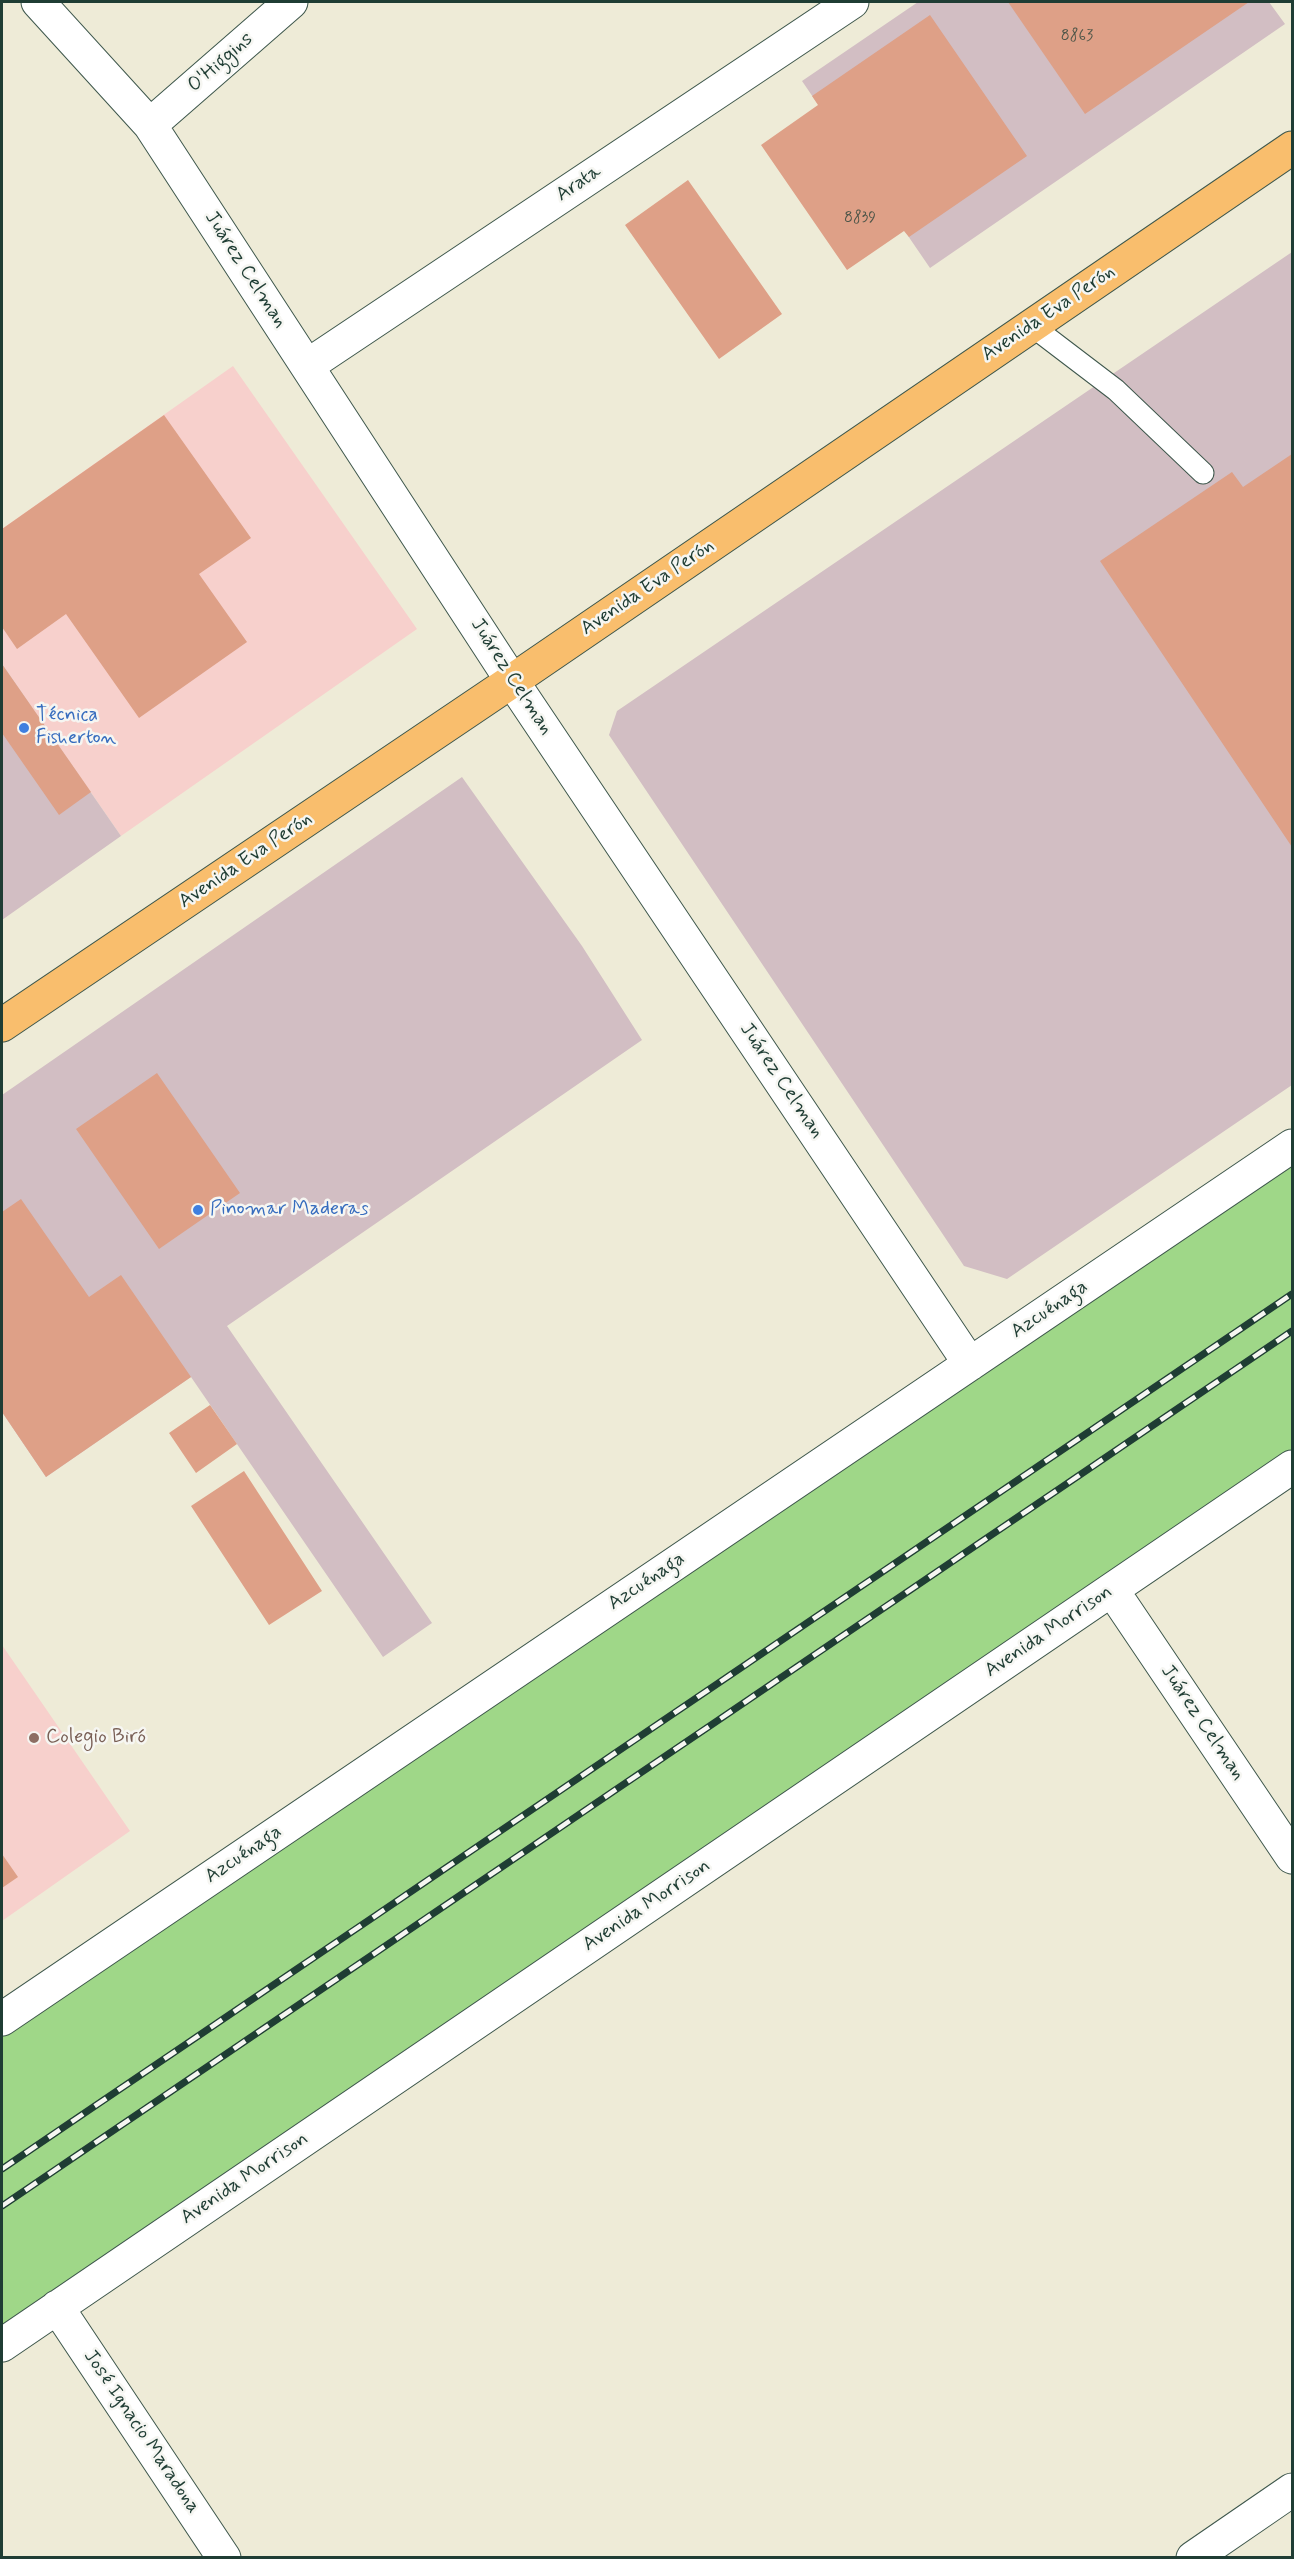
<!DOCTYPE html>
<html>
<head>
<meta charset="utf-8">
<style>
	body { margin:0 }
	#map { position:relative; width:1294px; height:2559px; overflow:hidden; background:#eeebd7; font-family:Mynerve,sans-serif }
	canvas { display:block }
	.frame { position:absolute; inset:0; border:3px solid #1f3d34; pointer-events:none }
</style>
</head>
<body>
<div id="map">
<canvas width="1294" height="2559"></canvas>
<div class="frame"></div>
</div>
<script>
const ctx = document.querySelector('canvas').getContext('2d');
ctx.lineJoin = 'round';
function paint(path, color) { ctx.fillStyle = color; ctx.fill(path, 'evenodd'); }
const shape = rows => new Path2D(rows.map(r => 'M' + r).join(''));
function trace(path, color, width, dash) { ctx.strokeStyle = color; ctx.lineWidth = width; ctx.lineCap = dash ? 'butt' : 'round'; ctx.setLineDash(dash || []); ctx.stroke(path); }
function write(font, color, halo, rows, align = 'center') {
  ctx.font = font + ' Mynerve,sans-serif'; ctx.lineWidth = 5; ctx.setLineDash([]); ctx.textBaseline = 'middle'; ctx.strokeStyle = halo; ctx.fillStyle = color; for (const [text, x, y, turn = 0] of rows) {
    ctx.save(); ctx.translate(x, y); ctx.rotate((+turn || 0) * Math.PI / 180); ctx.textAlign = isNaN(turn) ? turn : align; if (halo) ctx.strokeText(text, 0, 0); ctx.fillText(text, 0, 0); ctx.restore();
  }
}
const built = shape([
	[233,366,417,629,121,836,2,664,2,529],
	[2,1645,130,1831,2,1921]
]);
const industrial = shape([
	[918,2,1269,2,1285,24,930,268,802,81],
	[1292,252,1292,1085,1007,1279,964,1266,609,735,617,711],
	[2,664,121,836,2,920],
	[462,777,582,946,642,1040,227,1326,432,1623,383,1657,191,1377,46,1477,2,1412,2,1095]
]);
const green = shape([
	[1292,1146,1292,1467,2,2345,2,2019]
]);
const building = shape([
	[1008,2,1249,2,1085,114],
	[930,15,1027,156,909,237,904,231,847,270,761,145,818,105,812,96],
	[688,180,782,314,719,359,625,225],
	[164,415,251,538,199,574,247,642,139,718,66,614,17,649,2,627,2,529],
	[1292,454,1292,847,1100,561,1232,472,1243,487],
	[2,664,91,792,59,815,2,733],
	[157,1073,240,1193,159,1249,76,1129],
	[21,1199,89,1297,121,1275,191,1377,46,1477,2,1412,2,1212],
	[210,1405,237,1444,196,1473,169,1433],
	[244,1471,322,1591,269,1625,191,1506],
	[2,1854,18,1877,2,1888]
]);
const lane = shape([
	[1032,326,1116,390,1203,473]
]);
const street = shape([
	[38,2,150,125,512,681,970,1364],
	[150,125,291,2],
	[307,366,852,2],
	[1112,1590,1292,1857],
	[2,2019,1292,1146],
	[57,2307,224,2558],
	[2,2345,1292,1467],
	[1193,2558,1292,2490]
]);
const primary = shape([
	[2,1025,512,681,1292,148]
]);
const rail = shape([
	[2,2169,1292,1294],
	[2,2206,1292,1331]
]);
const markers = [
	[24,728,6,"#3f7fe0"],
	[198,1210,6,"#3f7fe0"],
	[34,1738,6,"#8d6e63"]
];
const numberNames = [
	["8863",1077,37],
	["8839",860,219]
];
const streetNames = [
	["O'Higgins",221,63,-41],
	["Arata",579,184,-34],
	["Juárez Celman",245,270,57],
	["Avenida Eva Perón",1049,314,-34],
	["Avenida Eva Perón",648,588,-34],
	["Juárez Celman",511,677,57],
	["Avenida Eva Perón",246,861,-34],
	["Juárez Celman",781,1081,56],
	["Azcuénaga",1050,1310,-34],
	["Azcuénaga",647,1582,-34],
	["Avenida Morrison",1049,1632,-34],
	["Juárez Celman",1202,1723,56],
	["Azcuénaga",244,1855,-34],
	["Avenida Morrison",647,1906,-34],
	["Avenida Morrison",245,2179,-34],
	["José Ignacio Maradona",141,2432,56]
];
const shopNames = [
	["Técnica",36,716],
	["Fisherton",36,739],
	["Pinomar Maderas",210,1210]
];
const educationNames = [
	["Colegio Biró",46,1738]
];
paint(built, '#f7d0cc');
paint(industrial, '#d2bec3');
paint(green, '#9fd788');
paint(building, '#dea087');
trace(lane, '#3e574c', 23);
trace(street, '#3e574c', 35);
trace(primary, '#3e574c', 35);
trace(lane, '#fff', 21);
trace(street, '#fff', 33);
trace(primary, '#f9be6d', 33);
trace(rail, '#1f3d34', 7);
trace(rail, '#f6f6f2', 4.5, [14]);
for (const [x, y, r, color] of markers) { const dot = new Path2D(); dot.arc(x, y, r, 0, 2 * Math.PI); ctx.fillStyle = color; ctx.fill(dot); trace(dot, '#f6f6f2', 2); }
write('16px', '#4f5649', null, numberNames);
write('20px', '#1f3d34', '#f6f6f2', streetNames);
write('20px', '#366cbe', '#f6f6f2', shopNames, 'left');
write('20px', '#785e54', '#f6f6f2', educationNames, 'left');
</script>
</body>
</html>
